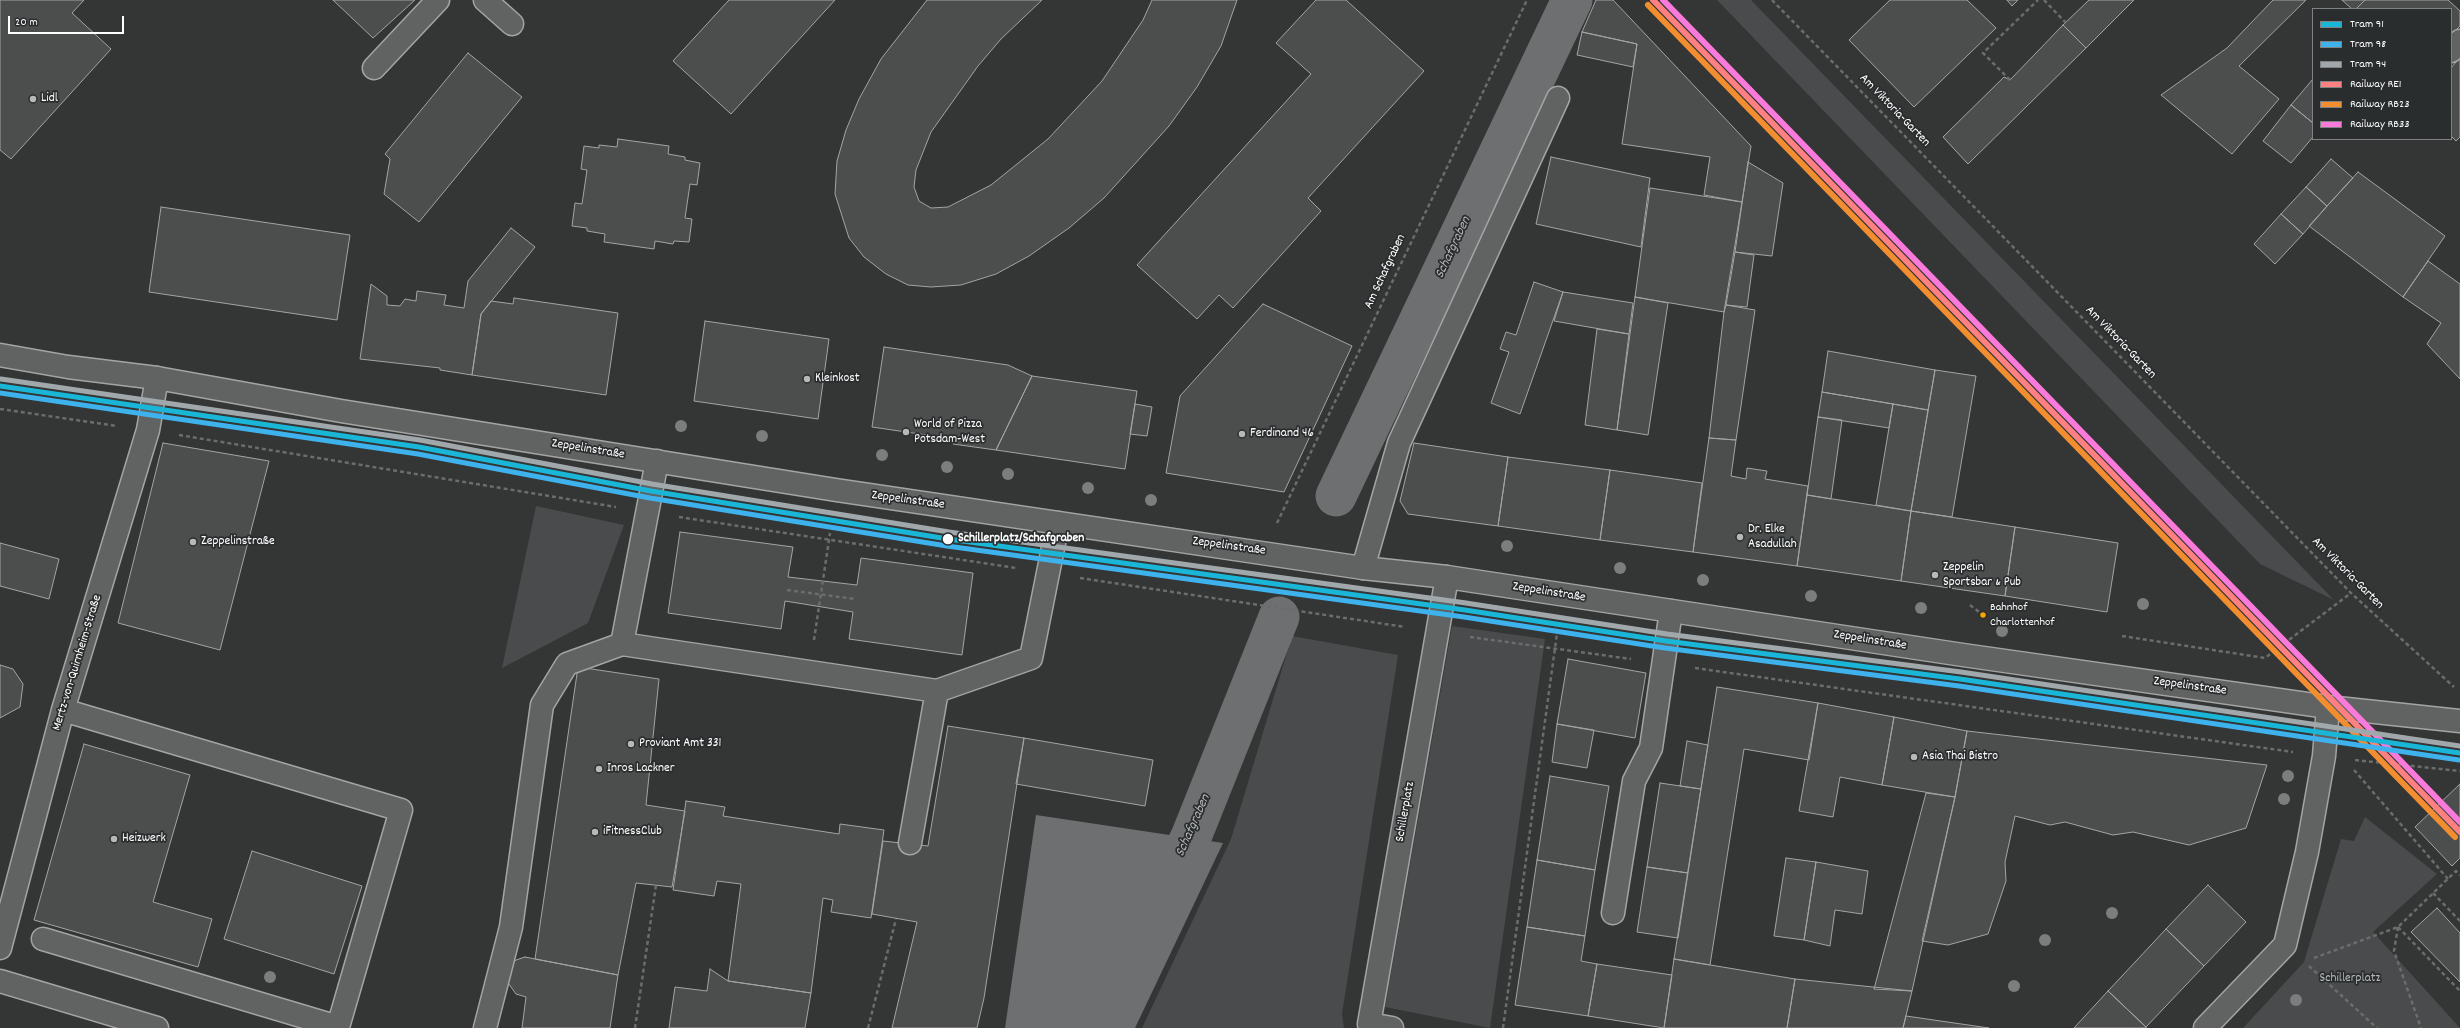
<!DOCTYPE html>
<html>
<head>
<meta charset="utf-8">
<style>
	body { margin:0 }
	#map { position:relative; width:2460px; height:1028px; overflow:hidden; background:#343535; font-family:Dekko,sans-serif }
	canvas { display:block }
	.legend { position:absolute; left:2312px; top:8px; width:140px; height:132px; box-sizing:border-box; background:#2a2d2e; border:1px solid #7f8182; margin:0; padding:5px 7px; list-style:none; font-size:12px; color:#fff }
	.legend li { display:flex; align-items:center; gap:8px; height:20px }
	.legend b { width:20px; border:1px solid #7f8182 }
	.scale { position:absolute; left:8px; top:16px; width:116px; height:18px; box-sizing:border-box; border:2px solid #fff; border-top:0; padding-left:5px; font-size:12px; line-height:14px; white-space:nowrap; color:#fff; -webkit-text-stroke:3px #2a2d2e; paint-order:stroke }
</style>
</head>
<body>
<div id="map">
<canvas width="2460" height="1028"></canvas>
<ul class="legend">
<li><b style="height:5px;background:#1ab6d8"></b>Tram 91</li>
<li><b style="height:5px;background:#3eb2ec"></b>Tram 98</li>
<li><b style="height:5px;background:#a1a8ac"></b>Tram 94</li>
<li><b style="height:5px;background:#ff8080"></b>Railway RE1</li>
<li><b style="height:5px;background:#f28e30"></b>Railway RB23</li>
<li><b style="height:5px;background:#fa7adb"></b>Railway RB33</li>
</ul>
<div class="scale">20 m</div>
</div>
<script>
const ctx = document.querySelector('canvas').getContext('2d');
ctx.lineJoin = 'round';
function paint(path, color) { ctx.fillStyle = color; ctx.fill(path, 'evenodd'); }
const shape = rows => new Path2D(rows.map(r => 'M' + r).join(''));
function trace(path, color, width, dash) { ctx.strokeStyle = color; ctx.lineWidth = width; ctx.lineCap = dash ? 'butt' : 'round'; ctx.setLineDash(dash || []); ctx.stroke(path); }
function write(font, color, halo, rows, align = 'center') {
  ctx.font = font + ' Dekko,sans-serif'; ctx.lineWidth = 3.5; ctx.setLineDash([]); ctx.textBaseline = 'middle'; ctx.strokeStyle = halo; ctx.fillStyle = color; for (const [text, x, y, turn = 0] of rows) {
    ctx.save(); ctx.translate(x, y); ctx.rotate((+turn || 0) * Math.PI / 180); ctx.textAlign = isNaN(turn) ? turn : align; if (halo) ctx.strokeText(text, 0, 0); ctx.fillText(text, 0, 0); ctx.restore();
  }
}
const green = shape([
	[1717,0,1751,0,2334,600,2260,564],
	[536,506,624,525,588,623,502,668],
	[1452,626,1545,639,1490,1028,1385,1007],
	[1292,636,1398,655,1342,1014,1344,1028,1142,1028,1231,839],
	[2365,817,2437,874,2373,932,2460,1028,2243,1028,2304,962,2341,839,2354,841]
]);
const water = shape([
	[1036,815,1223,843,1135,1028,1005,1028]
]);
const canal = shape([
	[1336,496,1572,0],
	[1165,888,1191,837,1279,617]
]);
const building = shape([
	[0,0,84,0,72,13,111,49,11,159,0,150,0,0],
	[333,0,415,0,373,38,333,0],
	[729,0,835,0,731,114,673,61,729,0],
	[927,0,1042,0,1001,39,978,66,931,132,916,170,914,187,919,201,931,208,948,207,991,185,1048,139,1102,81,1143,20,1152,0,1237,0,1221,46,1197,87,1169,126,1104,198,1069,228,1029,256,996,274,961,285,931,287,908,285,886,274,864,257,849,238,835,194,837,161,846,130,859,99,881,59,927,0],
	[1316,0,1346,0,1424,71,1308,198,1321,211,1233,308,1219,295,1197,319,1137,265,1311,74,1276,43,1316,0],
	[1596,0,1613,0,1751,146,1742,202,1704,195,1710,157,1622,144,1637,44,1582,32,1596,0],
	[1890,0,1967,0,1996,28,1914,107,1849,40,1890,0],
	[2007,0,2018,0,2012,6,2007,0],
	[2089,0,2134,0,2086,48,2063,25,2089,0],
	[2273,0,2306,0,2239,66,2279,99,2232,154,2161,95,2227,48,2273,0],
	[2342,0,2365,0,2356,9,2352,9,2342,0],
	[2365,0,2448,0,2460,11,2460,26,2451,35,2451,9,2356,9,2365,0],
	[2063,25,2086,48,1968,164,1943,137,2004,77,2010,80,2063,25],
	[1582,32,1637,44,1633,67,1577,55,1582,32],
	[468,53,522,97,419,222,384,194,390,159,385,154,468,53],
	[2460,57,2460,137,2456,141,2451,136,2451,68,2460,57],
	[2313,79,2313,123,2291,105,2313,79],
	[2291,105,2313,123,2313,137,2291,163,2263,141,2291,105],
	[618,139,669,146,668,154,685,157,685,160,700,163,697,185,690,184,685,218,692,219,689,242,674,241,673,244,655,241,654,249,604,242,605,234,587,231,587,228,572,226,575,203,582,204,587,170,581,169,584,146,599,148,599,145,617,147,618,139],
	[1551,157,1650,178,1641,247,1536,224,1551,157],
	[2331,159,2353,178,2327,206,2306,187,2331,159],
	[1748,162,1783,183,1772,256,1735,252,1748,162],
	[2358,172,2445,236,2403,297,2309,226,2358,172],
	[2306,187,2327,206,2303,234,2281,214,2306,187],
	[1650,188,1742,202,1724,312,1635,297,1650,188],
	[161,207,350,235,337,320,149,292,161,207],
	[2281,214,2303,234,2275,264,2254,244,2281,214],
	[511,228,535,247,481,314,472,375,440,370,440,368,360,359,371,284,387,296,387,305,400,306,405,299,416,301,417,291,446,295,444,305,464,308,468,281,511,228],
	[1735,252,1754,255,1747,307,1726,305,1735,252],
	[2428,261,2460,284,2460,379,2427,344,2441,323,2403,297,2428,261],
	[1534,282,1563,292,1520,414,1491,403,1509,352,1500,349,1506,332,1516,335,1534,282],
	[1563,292,1633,303,1629,334,1554,321,1563,292],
	[1635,297,1668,303,1648,435,1617,430,1635,297],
	[514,298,618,313,606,395,472,375,481,314,491,301,513,304,514,298],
	[1263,304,1352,346,1284,492,1166,473,1180,396,1263,304],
	[1726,305,1755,310,1736,440,1709,438,1724,312,1726,305],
	[705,321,829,339,818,419,694,401,705,321],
	[1597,329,1629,334,1617,430,1585,425,1597,329],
	[884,347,1008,365,1032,376,996,450,953,444,954,439,872,427,884,347],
	[1828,351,1935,370,1928,410,1822,392,1828,351],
	[1935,370,1976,376,1952,517,1911,511,1935,370],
	[1032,376,1137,391,1125,469,996,450,1032,376],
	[1822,392,1893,404,1889,428,1818,417,1822,392],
	[1135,404,1152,407,1147,436,1130,434,1135,404],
	[1893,404,1928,410,1911,511,1876,505,1893,404],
	[1818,417,1842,420,1831,499,1807,495,1818,417],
	[1709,438,1736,440,1731,476,1746,479,1747,468,1767,471,1765,479,1808,486,1797,566,1693,552,1709,438],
	[163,443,269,461,220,650,118,623,163,443],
	[1414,443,1508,457,1498,526,1408,514,1400,501,1414,443],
	[1508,457,1610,470,1600,540,1498,526,1508,457],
	[1610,470,1702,483,1693,552,1600,540,1610,470],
	[1807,495,1911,511,1901,581,1797,566,1807,495],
	[1911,511,2015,527,2005,596,1901,581,1911,511],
	[2015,527,2118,543,2107,612,2005,596,2015,527],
	[680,532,793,547,788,577,857,585,861,558,973,573,962,655,849,639,853,612,785,601,781,629,668,613,680,532],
	[0,543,59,559,49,599,0,586,0,543],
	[1568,659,1646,673,1635,738,1557,724,1568,659],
	[0,665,13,669,23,684,20,707,0,718,0,665],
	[578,667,659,679,646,805,685,811,672,887,636,883,618,975,535,959,578,667],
	[1717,687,1818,703,1809,760,1744,749,1710,965,1674,959,1717,687],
	[1818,703,1894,717,1882,785,1840,777,1833,817,1799,811,1818,703],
	[1894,717,1967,731,1955,797,1882,785,1894,717],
	[1557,724,1594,730,1587,768,1552,762,1557,724],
	[948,726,1024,738,984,998,977,1028,892,1028,917,922,872,914,883,841,928,846,948,726],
	[1967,731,2267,765,2246,828,2189,845,2133,832,2113,835,2065,822,2050,825,2015,816,2005,862,2006,881,1988,934,1948,945,1922,941,1955,797,1967,731],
	[1024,738,1153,760,1145,806,1016,784,1024,738],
	[1687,741,1708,745,1701,789,1680,786,1687,741],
	[84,744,190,775,153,902,212,919,198,967,34,920,84,744],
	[1550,776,1609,786,1595,870,1537,860,1550,776],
	[1660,783,1701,789,1688,873,1647,867,1660,783],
	[2460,784,2460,858,2452,866,2415,827,2460,784],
	[1926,793,1955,797,1912,991,1874,989,1926,793],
	[686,801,725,807,723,816,839,834,840,824,884,830,871,918,831,912,833,900,823,898,811,993,728,981,741,884,717,881,714,896,673,890,686,801],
	[252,851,362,886,334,974,224,939,252,851],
	[1786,858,1816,862,1804,940,1774,936,1786,858],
	[1537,860,1595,870,1585,936,1527,927,1537,860],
	[1816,862,1868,871,1862,914,1835,910,1830,946,1804,940,1816,862],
	[1647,867,1688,873,1678,938,1637,932,1647,867],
	[2208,885,2246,922,2204,966,2166,929,2208,885],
	[2437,908,2460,933,2460,982,2411,932,2437,908],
	[1527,927,1585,936,1581,961,1597,964,1588,1016,1515,1005,1527,927],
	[2166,929,2204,966,2146,1027,2108,991,2166,929],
	[525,957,618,975,610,1028,522,1028,526,997,516,994,506,980,508,968,516,960,525,957],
	[1674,959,1795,979,1787,1028,1664,1028,1674,959],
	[1597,964,1672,975,1664,1028,1588,1016,1597,964],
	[710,969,728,981,811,993,805,1028,669,1028,675,987,707,991,710,969],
	[1795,979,1912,991,1903,1028,1787,1028,1795,979],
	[2108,991,2146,1027,2146,1028,2074,1028,2108,991],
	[1906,1016,1989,1028,1903,1028,1906,1016]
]);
const path = shape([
	[1772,0,2351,593,2454,687],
	[2044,0,2066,23],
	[2010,80,1983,53,2038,0],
	[0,409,117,426],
	[179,435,616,507],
	[679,517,1016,568],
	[1277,523,1527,0],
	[1080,578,1405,627],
	[787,590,855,599],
	[1970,605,1983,615],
	[2122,636,2265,658,2351,593],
	[1470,637,1631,659],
	[814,640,830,533],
	[1695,668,2293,752],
	[2355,760,2460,771],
	[2354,770,2448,879],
	[2433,893,2460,921],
	[2398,927,2394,951,2421,1028],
	[2398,927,2460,991],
	[2314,958,2398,927,2456,871,2460,875],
	[2309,966,2377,1028],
	[635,1028,656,885],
	[868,1028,896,919],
	[1503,1028,1558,626]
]);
const service = shape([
	[485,0,512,24],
	[2451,51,2460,41],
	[374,68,438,0],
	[1363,568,1399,443,1558,98],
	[622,644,937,691,1031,658,1058,523],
	[910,843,937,691],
	[1613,913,1634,781,1651,748,1671,611],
	[43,939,338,1027,401,810,63,710],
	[0,948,63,710,148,430,157,378],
	[0,981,157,1028],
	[485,1028,511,927,542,705,567,664,622,644,657,461]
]);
const minor = shape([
	[1392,1028,1369,1024,1447,577],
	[2205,1028,2285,945,2307,852,2324,756,2328,707]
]);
const primary = shape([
	[0,355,68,367,157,378,341,411,836,490,1363,568,1447,577,1963,655,2328,707,2460,721]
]);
const rail1 = shape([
	[1653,0,2460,832]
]);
const rail2 = shape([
	[1648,5,2455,837]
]);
const rail3 = shape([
	[1663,0,2460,822]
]);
const tram1 = shape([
	[0,386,419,447,651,491,948,539,1465,610,1666,641,1960,679,2460,753]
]);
const tram2 = shape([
	[0,393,418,454,650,498,947,546,1464,617,1665,648,1959,686,2459,760]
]);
const tram3 = shape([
	[1,379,420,440,652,484,949,532,1466,603,1667,634,1961,672,2460,746]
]);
const trees = [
	[681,426],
	[762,436],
	[882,455],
	[947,467],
	[1008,474],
	[1088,488],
	[1151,500],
	[1507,546],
	[1620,568],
	[1703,580],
	[1811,596],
	[2143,604],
	[1921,608],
	[2002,631],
	[2288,776],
	[2284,799],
	[2112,913],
	[2045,940],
	[270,977],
	[2014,986],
	[2296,1000]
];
const markers = [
	[33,99,4,"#b8b8b8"],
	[807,379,4,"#b8b8b8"],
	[906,432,4,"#b8b8b8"],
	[1242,434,4,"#b8b8b8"],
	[1740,537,4,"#b8b8b8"],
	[948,539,6,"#fff"],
	[193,542,4,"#b8b8b8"],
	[1935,575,4,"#b8b8b8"],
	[1983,615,3.5,"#f7a600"],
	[631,744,4,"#b8b8b8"],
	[1914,757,4,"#b8b8b8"],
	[599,769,4,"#b8b8b8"],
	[595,832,4,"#b8b8b8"],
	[114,839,4,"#b8b8b8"]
];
const busNames = [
	["Bahnhof",1990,608],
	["Charlottenhof",1990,623]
];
const poiNames = [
	["Lidl",41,99],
	["Kleinkost",815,379],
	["World of Pizza",914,425],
	["Potsdam-West",914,440],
	["Ferdinand 46",1250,434],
	["Dr. Elke",1748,530],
	["Asadullah",1748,545],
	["Zeppelinstraße",201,542],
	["Zeppelin",1943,568],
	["Sportsbar & Pub",1943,583],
	["Proviant Amt 331",639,744],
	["Asia Thai Bistro",1922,757],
	["Inros Lackner",607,769],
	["iFitnessClub",603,832],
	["Heizwerk",122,839]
];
const streetNames = [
	["Am Viktoria-Garten",1894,111,46],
	["Am Schafgraben",1386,272,-65],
	["Am Viktoria-Garten",2120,343,46],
	["Zeppelinstraße",588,450,9],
	["Zeppelinstraße",908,501,8],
	["Zeppelinstraße",1229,547,8],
	["Am Viktoria-Garten",2347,574,45],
	["Zeppelinstraße",1549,593,9],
	["Zeppelinstraße",1870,641,9],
	["Mertz-von-Quirnheim-Straße",78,663,-73],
	["Zeppelinstraße",2190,687,8],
	["Schillerplatz",1406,812,-80]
];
const stopNames = [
	["Schillerplatz/Schafgraben",958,539]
];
const parkNames = [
	["Schillerplatz",2350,979]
];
const waterNames = [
	["Schafgraben",1454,248,-65],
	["Schafgraben",1194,826,-66]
];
paint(green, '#494b4c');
paint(water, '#6d6f70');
trace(canal, '#6d6f70', 41);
paint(building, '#4c4d4d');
trace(building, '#a4a4a4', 1);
trace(service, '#a4a4a4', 25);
trace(minor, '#a4a4a4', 25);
trace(primary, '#a4a4a4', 25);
trace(path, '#6b6c6c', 2.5, [4, 3]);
trace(service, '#616262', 22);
trace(minor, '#616262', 22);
trace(primary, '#616262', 22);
trace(rail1, '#ff8080', 6);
trace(rail2, '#f28e30', 6);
trace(rail3, '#fa7adb', 6);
trace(tram1, '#1ab6d8', 5);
trace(tram2, '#3eb2ec', 5);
trace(tram3, '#a1a8ac', 5);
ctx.fillStyle = '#7c7e7e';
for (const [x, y] of trees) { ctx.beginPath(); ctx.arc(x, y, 6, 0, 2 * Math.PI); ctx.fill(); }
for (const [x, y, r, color] of markers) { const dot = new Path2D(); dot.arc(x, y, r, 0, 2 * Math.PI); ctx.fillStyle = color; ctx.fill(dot); trace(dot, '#2a2d2e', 1.5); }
write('12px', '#fff', '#2a2d2e', busNames, 'left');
write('13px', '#fff', '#2a2d2e', poiNames, 'left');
write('13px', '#fff', '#2a2d2e', streetNames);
write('bold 13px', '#fff', '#2a2d2e', stopNames, 'left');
write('13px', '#b7b9b9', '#2a2d2e', parkNames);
write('italic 14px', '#b2b3b4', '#2a2d2e', waterNames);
</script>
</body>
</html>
